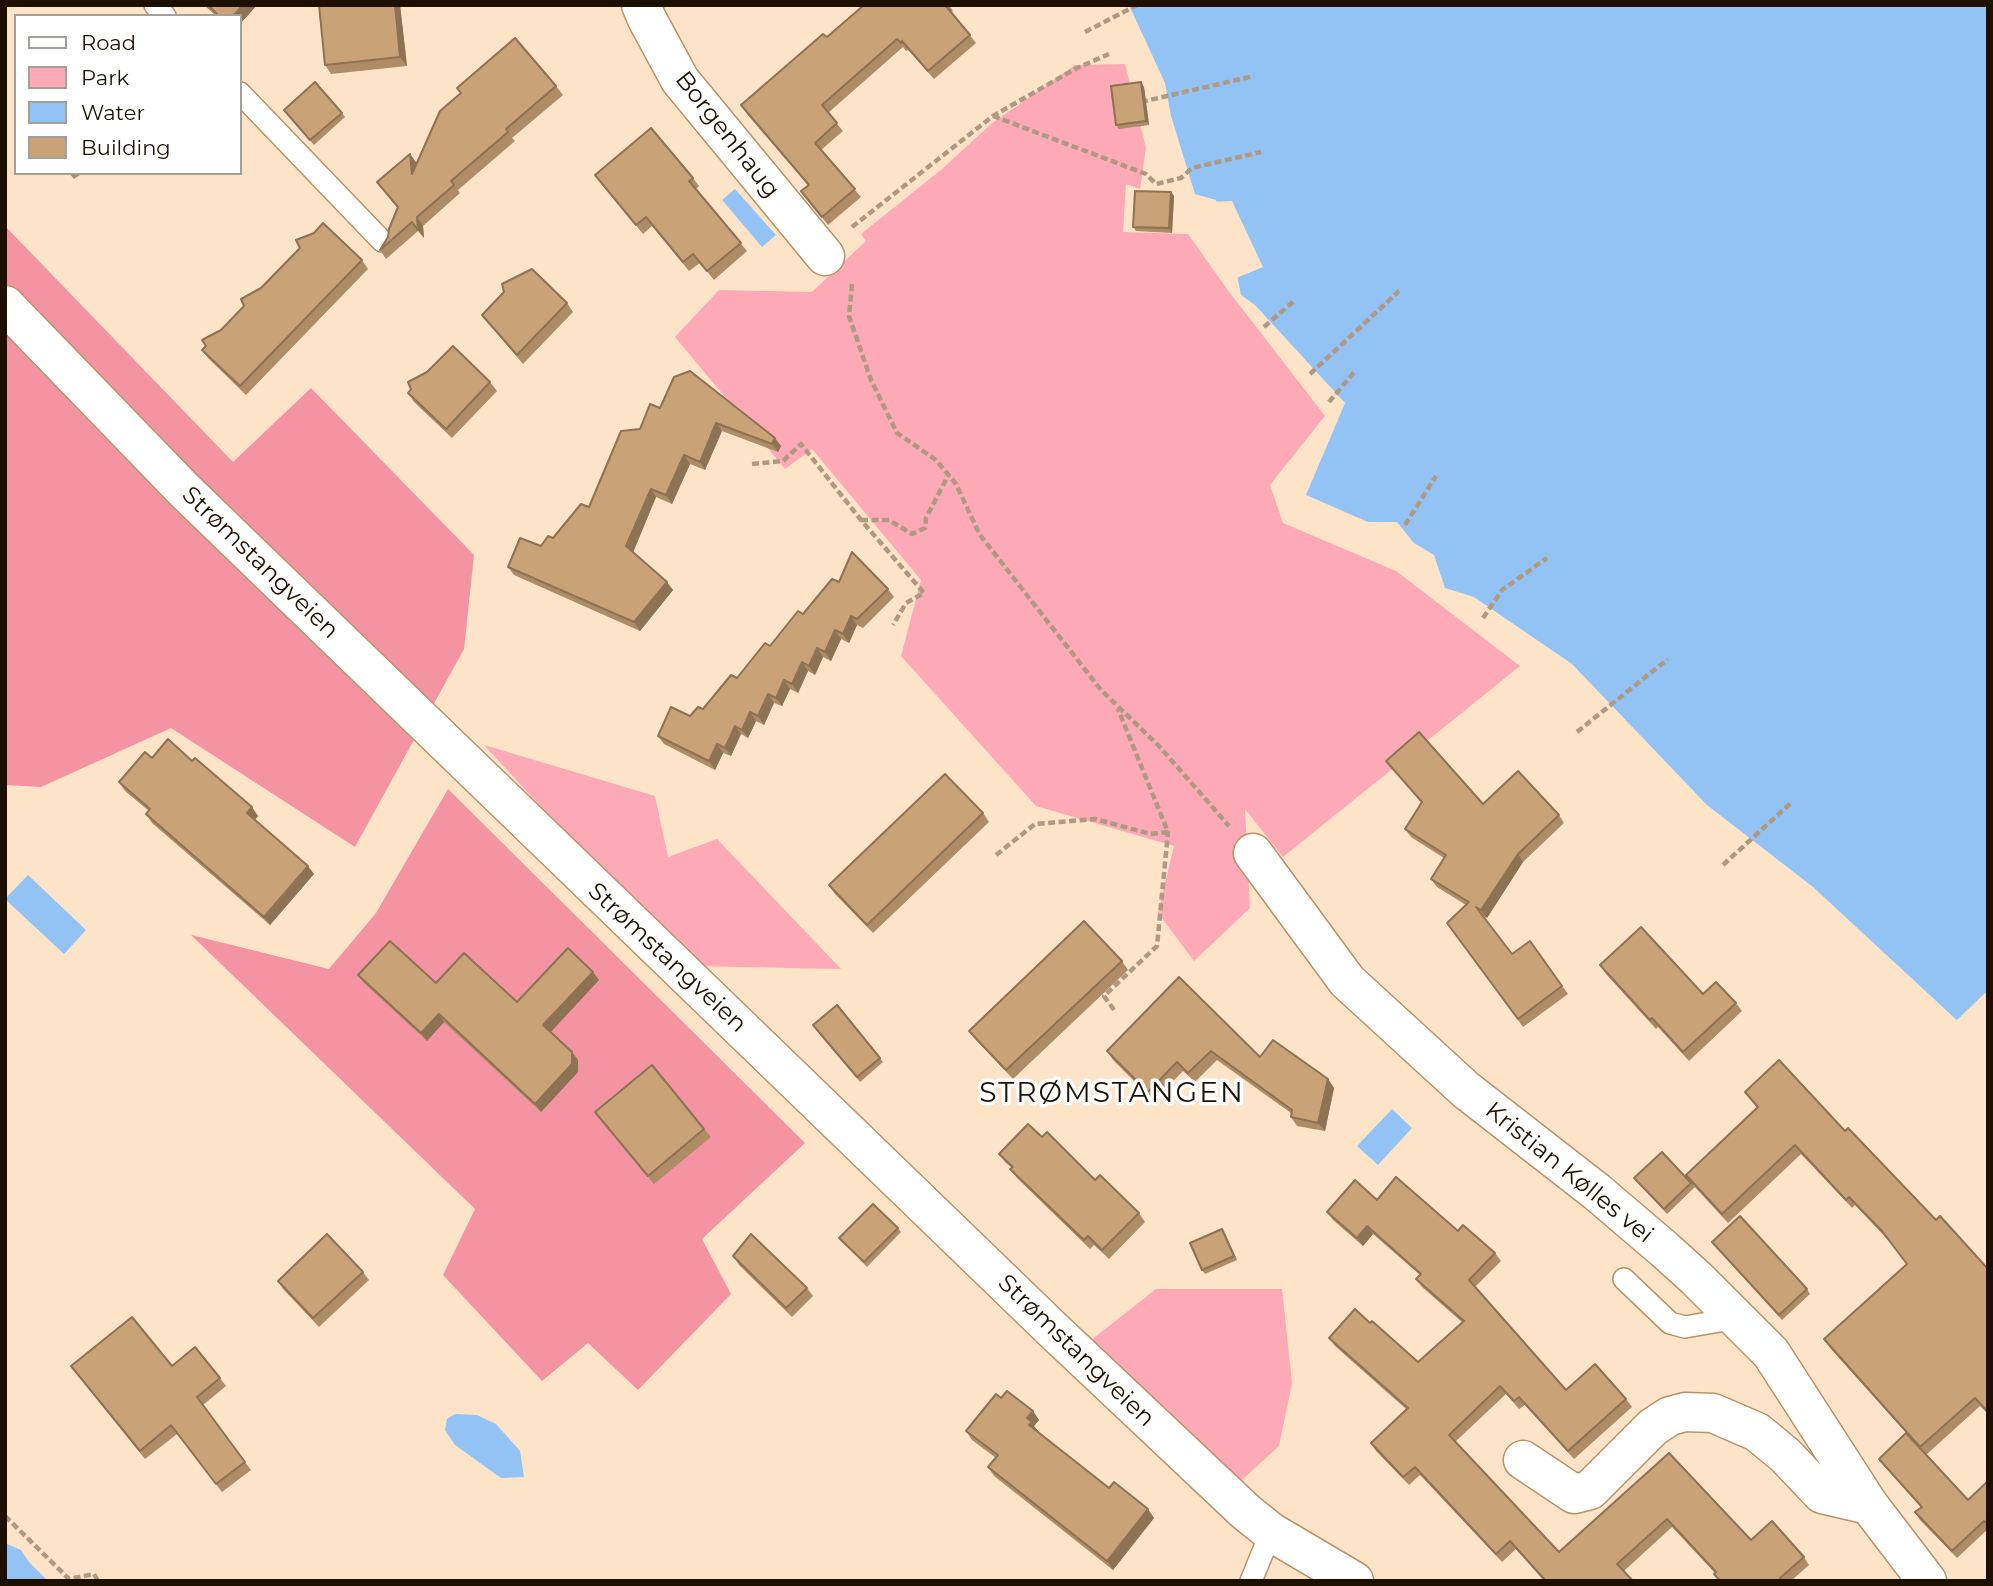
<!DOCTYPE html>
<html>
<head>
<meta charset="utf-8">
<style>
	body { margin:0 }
	#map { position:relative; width:1993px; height:1586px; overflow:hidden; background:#fde4c9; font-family:Montserrat,sans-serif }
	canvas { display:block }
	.frame { position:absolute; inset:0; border:7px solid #1e1001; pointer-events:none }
	.legend { position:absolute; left:14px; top:14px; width:228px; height:161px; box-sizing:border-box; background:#fff; border:2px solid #a59f99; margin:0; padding:9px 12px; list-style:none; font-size:21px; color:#1e1001 }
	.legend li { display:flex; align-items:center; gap:14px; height:35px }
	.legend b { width:35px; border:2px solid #a59f99 }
</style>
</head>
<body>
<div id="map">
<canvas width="1993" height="1586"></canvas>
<div class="frame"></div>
<ul class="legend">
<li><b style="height:9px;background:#fff"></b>Road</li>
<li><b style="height:19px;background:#fdaab6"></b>Park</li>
<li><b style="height:19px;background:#93c3f5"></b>Water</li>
<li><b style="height:19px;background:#c9a377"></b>Building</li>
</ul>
</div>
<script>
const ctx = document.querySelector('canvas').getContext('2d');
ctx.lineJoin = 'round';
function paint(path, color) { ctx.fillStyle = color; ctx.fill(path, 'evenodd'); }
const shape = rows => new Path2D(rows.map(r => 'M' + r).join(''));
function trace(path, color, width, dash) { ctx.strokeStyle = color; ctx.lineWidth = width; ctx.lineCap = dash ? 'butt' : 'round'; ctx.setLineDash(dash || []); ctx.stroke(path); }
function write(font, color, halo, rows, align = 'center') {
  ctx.font = font + ' Montserrat,sans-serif'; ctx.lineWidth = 7; ctx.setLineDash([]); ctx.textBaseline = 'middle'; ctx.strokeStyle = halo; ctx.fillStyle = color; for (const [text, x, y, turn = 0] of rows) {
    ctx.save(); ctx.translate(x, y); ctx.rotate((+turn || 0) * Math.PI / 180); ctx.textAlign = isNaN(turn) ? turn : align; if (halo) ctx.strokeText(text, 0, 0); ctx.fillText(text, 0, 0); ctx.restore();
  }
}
const green = shape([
	[1125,64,1146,148,1140,189,1126,184,1123,232,1188,234,1227,289,1325,416,1270,485,1283,523,1396,571,1520,666,1283,857,1245,809,1250,908,1194,961,1158,913,1174,846,1036,806,901,656,921,580,812,449,785,469,675,337,719,290,812,292,866,241,861,234,942,169,991,124,1075,65],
	[484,745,655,796,668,857,717,839,841,969,688,966],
	[1156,1289,1282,1289,1292,1383,1279,1446,1233,1488,1085,1345]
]);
const forest = shape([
	[5,226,233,462,311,388,474,555,464,649,355,847,171,728,41,787,5,785],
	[448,789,805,1143,702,1239,731,1294,638,1390,588,1343,542,1381,443,1275,475,1209,191,935,329,969,376,913]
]);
const water = shape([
	[1129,5,1988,5,1988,1049,1813,887,1707,805,1572,664,1474,597,1445,588,1434,555,1414,543,1397,522,1368,522,1306,495,1345,403,1255,305,1241,295,1230,239,1216,200,1195,194,1171,116,1165,83],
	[735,189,776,235,762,247,722,200],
	[28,875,86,930,64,954,5,899],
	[1392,1109,1412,1128,1378,1165,1357,1146],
	[455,1414,477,1415,496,1424,520,1451,524,1477,501,1478,455,1445,445,1430,447,1419],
	[5,1543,21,1550,29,1562,48,1581,5,1581]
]);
const pier = shape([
	[1232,201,1263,267,1234,279,1227,240,1213,203,1209,202],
	[1985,993,1988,996,1988,1053,1954,1023]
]);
const path = shape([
	[1085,32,1137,5],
	[1141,102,1254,76],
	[993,116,1146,174,1156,184,1181,178,1192,168,1261,152],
	[852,227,993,116,1075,69,1109,54],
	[852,284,849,316,871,380,897,433,936,460,956,484,980,535,1101,690,1159,746,1229,826],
	[1264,327,1295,300],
	[1310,374,1399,291],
	[1329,402,1355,371],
	[752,464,783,461,801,444,861,520,924,593,906,603,893,625],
	[861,520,889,520,912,534,925,528,926,518,949,474],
	[1405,525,1436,476],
	[1483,618,1502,590,1547,558],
	[1577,732,1668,659],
	[996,855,1035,824,1095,819,1151,834,1168,832,1118,709],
	[1723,865,1792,802],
	[1114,1010,1104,996,1157,946,1168,832],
	[5,1516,69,1579,94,1574,98,1581]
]);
const lane = shape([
	[155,5,165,16],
	[240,93,382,241],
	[1624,1279,1670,1323,1685,1327,1737,1318],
	[1251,1581,1271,1532]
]);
const street = shape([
	[641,5,647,19,680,80,825,256],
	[5,305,184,490,1053,1330,1246,1512,1271,1532,1354,1581],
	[1253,853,1347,981,1466,1090,1597,1192,1665,1250,1696,1278,1771,1353,1869,1505,1927,1581],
	[1523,1460,1574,1494,1590,1490,1653,1427,1670,1416,1685,1412,1713,1413,1757,1432,1785,1455,1822,1494,1869,1505]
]);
const wall = shape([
	[204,5,257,5,240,24,240,16,216,16],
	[319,5,400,5,407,66,331,74,325,65],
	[864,5,949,5,953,11,951,12,976,43,934,79,908,50,906,51,903,47,828,113,843,131,821,150,861,197,828,225,801,191,808,185,747,114,741,105,827,37],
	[1141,82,1144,87,1149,125,1119,129,1116,125],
	[556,86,563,95,512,138,515,141,458,190,460,193,423,226,424,238,418,231,386,259,380,250,388,237,398,208,377,182,416,162,417,164],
	[284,110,342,113,345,117,314,145],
	[69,173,83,173,74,179],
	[595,175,693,178,699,186,696,189,747,251,714,280,700,263,689,271,652,226,643,234],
	[1171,192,1174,196,1172,233,1136,231,1133,227],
	[362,260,368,269,246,395,208,358,202,350],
	[567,303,573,312,523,364,482,315],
	[674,377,781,446,778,452,722,431,705,470,690,464,672,504,656,497,633,552,673,590,640,631,514,575,508,567,553,538,589,507,640,429,660,408],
	[490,382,497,391,452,438,414,402,408,393],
	[839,582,888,589,894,597,863,628,857,625,849,643,841,639,831,661,823,657,815,675,808,671,798,693,790,689,782,706,774,703,764,725,756,721,748,738,741,734,731,756,723,753,715,770,664,744,658,736,690,716,703,709,803,614],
	[152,758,192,761,258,816,255,820,314,874,270,925,152,823,146,814,149,811,125,791,119,782],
	[1386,761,1483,804,1559,815,1564,823,1523,862,1487,918,1483,916,1512,954,1530,941,1568,994,1523,1027,1447,923,1466,905,1437,887,1431,879,1444,858,1411,837,1405,829,1422,803],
	[983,813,989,822,873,933,835,894,829,885],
	[1122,961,1128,970,1013,1079,975,1039,969,1031],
	[1600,965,1736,1003,1742,1011,1689,1061,1658,1027,1656,1029,1606,974],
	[358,975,517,1002,599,980,550,1032,572,1052,578,1060,578,1072,541,1112,444,1022,427,1041,364,983],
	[1179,977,1260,1057,1328,1079,1334,1088,1325,1131,1297,1126,1291,1117,1291,1113,1217,1060,1195,1082,1183,1071,1154,1101,1113,1060,1107,1051],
	[816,1030,880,1058,883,1062,860,1082],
	[1745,1092,1845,1131,1988,1269,1988,1414,1980,1406,1926,1455,1830,1348,1824,1339,1907,1264,1887,1239,1855,1205,1852,1208,1801,1154,1728,1223,1693,1185,1695,1187,1667,1214,1634,1178,1691,1182,1686,1175,1757,1108],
	[595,1112,704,1129,711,1137,654,1184],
	[1042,1137,1139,1213,1145,1222,1109,1259,1094,1245,1090,1249,1017,1178,1010,1169,1012,1168,1005,1162,999,1154],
	[1377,1200,1458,1231,1495,1253,1501,1261,1475,1287,1566,1390,1626,1399,1632,1407,1574,1459,1525,1405,1519,1409,1506,1394,1455,1442,1559,1552,1669,1453,1751,1540,1804,1557,1809,1565,1791,1581,1720,1581,1715,1573,1672,1527,1624,1571,1633,1581,1544,1581,1516,1549,1502,1562,1420,1475,1409,1485,1376,1451,1371,1443,1406,1409,1335,1346,1329,1338,1370,1323,1418,1362,1463,1323,1422,1287,1416,1279,1420,1275,1373,1234,1363,1246,1333,1220,1327,1212],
	[898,1228,901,1232,867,1267,839,1238],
	[1225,1234,1237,1260,1205,1274,1202,1270],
	[1712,1242,1807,1289,1810,1294,1782,1320],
	[733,1256,807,1288,813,1296,792,1317,739,1265],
	[363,1272,369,1280,319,1327,284,1290,278,1281],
	[71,1366,172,1366,220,1378,226,1386,203,1405,251,1470,222,1492,177,1434,145,1459],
	[1001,1398,1033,1411,1039,1420,1034,1426,1038,1431,1037,1432,1109,1488,1154,1518,1113,1570,994,1476,988,1467,996,1458,972,1440,966,1431],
	[1879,1459,1968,1500,1988,1481,1988,1529,1957,1558,1920,1520,1915,1512,1921,1507,1884,1466]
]);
const shadedWall = shape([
	[243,5,257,5,240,24,240,16,233,16],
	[395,5,400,5,407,66,400,57],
	[1141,82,1144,87,1149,125,1146,121],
	[410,154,416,162,419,183,412,174],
	[1171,192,1174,196,1172,233,1169,228],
	[417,217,423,226,424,238,418,230],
	[716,423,722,431,705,470,700,462],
	[775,438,781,446,778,452,772,444],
	[684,455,690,464,672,504,666,495],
	[651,489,656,497,632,555,626,546],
	[667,582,673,590,640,631,634,622],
	[851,616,857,625,849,643,843,634],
	[835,630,841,639,831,661,825,652],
	[817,648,823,657,815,675,809,666],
	[802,662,808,671,798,693,792,684],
	[784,680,790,689,782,706,776,698],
	[768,694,774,703,764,725,758,716],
	[750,712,756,721,748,738,742,730],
	[735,726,741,734,731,756,725,748],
	[717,744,723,753,715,770,709,761],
	[252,807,258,816,253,822,247,813],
	[1518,854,1523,862,1487,918,1481,910],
	[308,866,314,874,270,925,264,917],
	[593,972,599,980,549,1034,543,1025],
	[439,1014,444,1022,427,1041,421,1033],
	[572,1052,578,1060,578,1072,541,1112,535,1104],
	[1328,1079,1334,1088,1325,1131,1318,1123],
	[1367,1226,1373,1234,1363,1246,1357,1238],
	[1222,1229,1225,1234,1237,1260,1234,1256],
	[1033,1411,1039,1420,1034,1426,1038,1431,1035,1434,1029,1425,1027,1418],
	[1148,1509,1154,1518,1113,1570,1107,1561]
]);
const building = shape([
	[208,5,243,5,233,16,219,16,208,5],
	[319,5,395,5,400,57,325,65,319,5],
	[864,5,945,5,970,35,928,71,902,41,901,43,897,39,822,105,837,123,815,143,855,189,822,217,801,191,809,185,741,105,823,34,827,37,864,5],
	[515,38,556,86,506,129,508,132,451,181,454,185,417,217,418,230,412,222,380,250,388,237,389,229,398,207,377,182,410,154,412,174,440,111,461,93,457,88,515,38],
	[315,82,342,113,310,140,284,110,315,82],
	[1141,82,1146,121,1116,125,1111,86,1141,82],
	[651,128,693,178,689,181,741,243,707,271,693,254,683,262,646,217,636,225,595,175,651,128],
	[1135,191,1171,192,1169,228,1133,227,1135,191],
	[323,223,362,260,240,386,202,350,206,346,202,340,221,330,244,306,241,299,261,288,300,248,296,240,314,233,323,223],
	[532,269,567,303,517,355,482,315,504,292,502,284,532,269],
	[453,346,490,382,446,429,408,393,411,389,408,382,427,372,453,346],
	[690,371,775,438,772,444,716,423,700,462,684,455,666,495,651,489,626,546,667,582,634,622,508,567,520,538,541,546,548,536,553,538,581,504,589,507,621,431,640,429,650,404,660,408,674,377,690,371],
	[852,552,888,589,857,619,851,616,843,634,835,630,825,652,817,648,809,666,802,662,792,684,784,680,776,698,768,694,758,716,750,712,742,730,735,726,725,748,717,744,709,761,658,736,671,707,690,716,698,707,703,709,731,675,737,678,765,643,770,646,798,611,803,614,832,579,839,582,852,552],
	[1419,732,1483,804,1518,771,1559,815,1518,854,1481,910,1476,907,1512,954,1530,941,1562,986,1518,1019,1447,923,1469,902,1431,879,1446,855,1405,829,1422,802,1386,761,1419,732],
	[168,739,192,761,195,758,252,807,247,813,308,866,264,917,146,814,150,809,119,782,145,752,152,758,168,739],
	[945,774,983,813,867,925,829,885,945,774],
	[1084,921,1122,961,1006,1070,969,1031,1084,921],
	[1641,927,1703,994,1716,982,1736,1003,1683,1052,1652,1018,1650,1020,1600,965,1641,927],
	[390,941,436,983,464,953,517,1002,568,948,593,972,543,1025,572,1052,572,1064,535,1104,439,1014,421,1033,358,975,390,941],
	[1179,977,1260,1057,1273,1040,1328,1079,1318,1123,1291,1117,1292,1110,1211,1051,1188,1073,1177,1062,1148,1092,1107,1051,1179,977],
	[837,1005,880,1058,857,1077,813,1025,837,1005],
	[1779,1060,1845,1131,1848,1128,1936,1220,1940,1216,1988,1269,1988,1412,1975,1398,1920,1447,1824,1339,1907,1264,1882,1231,1849,1197,1846,1200,1795,1145,1722,1214,1686,1175,1758,1107,1745,1092,1779,1060],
	[652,1065,704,1129,648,1176,595,1112,652,1065],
	[1028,1124,1042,1137,1047,1132,1095,1180,1100,1175,1139,1213,1102,1250,1088,1236,1084,1240,1010,1169,1013,1167,999,1154,1028,1124],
	[1662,1152,1691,1183,1664,1209,1634,1178,1662,1152],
	[1396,1177,1458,1231,1463,1225,1495,1253,1469,1280,1566,1390,1595,1364,1626,1399,1568,1451,1519,1397,1514,1401,1500,1386,1449,1435,1559,1552,1669,1453,1751,1540,1772,1521,1804,1557,1780,1578,1783,1581,1720,1581,1714,1574,1716,1572,1667,1519,1617,1564,1633,1581,1546,1581,1510,1541,1496,1554,1415,1467,1403,1477,1371,1443,1408,1408,1329,1338,1355,1309,1370,1323,1372,1321,1418,1362,1464,1321,1416,1279,1421,1274,1367,1226,1357,1238,1327,1212,1355,1180,1377,1200,1396,1177],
	[873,1204,898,1228,864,1262,839,1238,873,1204],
	[1740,1216,1807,1289,1779,1315,1712,1242,1740,1216],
	[1222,1229,1234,1256,1202,1270,1190,1243,1222,1229],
	[327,1234,363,1272,313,1318,278,1281,327,1234],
	[751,1234,807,1288,786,1308,733,1256,751,1234],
	[132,1317,172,1366,195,1347,220,1378,197,1397,245,1462,216,1484,171,1425,140,1451,71,1366,132,1317],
	[1007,1391,1033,1411,1027,1418,1032,1422,1029,1425,1109,1488,1114,1482,1148,1509,1107,1561,988,1467,998,1455,966,1431,996,1394,1001,1398,1007,1391],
	[1906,1433,1968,1500,1988,1481,1988,1524,1984,1521,1952,1551,1915,1512,1922,1507,1879,1459,1906,1433]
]);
const streetNames = [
	["Borgenhaug",727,135,52],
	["Strømstangveien",260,563,44],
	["Strømstangveien",667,958,43],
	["Kristian Kølles vei",1569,1173,39],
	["Strømstangveien",1076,1351,44]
];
const quarterNames = [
	["STRØMSTANGEN",1112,1094]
];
paint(green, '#fdaab6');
paint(forest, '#f494a3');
paint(water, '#93c3f5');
paint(pier, '#fde4c9');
trace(lane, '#b99367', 24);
trace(street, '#b99367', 41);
trace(path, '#af9983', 4.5, [7, 3.5]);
trace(lane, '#fff', 21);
trace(street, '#fff', 38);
paint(wall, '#ad8c66');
paint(shadedWall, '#8d7253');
paint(building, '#c9a377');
trace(building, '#8d7253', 2);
write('24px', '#1e1001', '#fff', streetNames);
ctx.letterSpacing = '2px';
write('28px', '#1e1001', '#fff', quarterNames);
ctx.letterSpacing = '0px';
</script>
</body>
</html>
